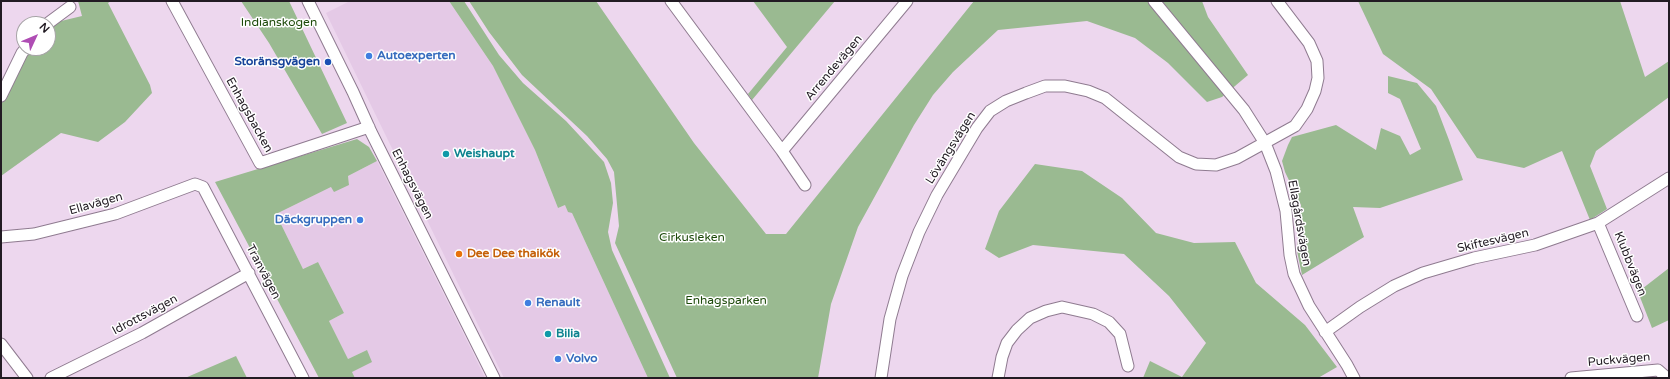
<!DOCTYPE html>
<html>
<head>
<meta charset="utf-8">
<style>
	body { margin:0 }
	#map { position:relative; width:1670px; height:379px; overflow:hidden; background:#edd7ee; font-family:"Varela Round",sans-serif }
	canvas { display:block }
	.frame { position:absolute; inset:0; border:2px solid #221b23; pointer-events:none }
	.north { position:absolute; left:16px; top:16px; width:40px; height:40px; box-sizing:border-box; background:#fff; border:1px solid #a7a4a7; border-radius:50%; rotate:46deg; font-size:11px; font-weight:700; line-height:16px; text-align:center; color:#221b23 }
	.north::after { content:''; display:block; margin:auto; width:14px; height:18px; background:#af4db4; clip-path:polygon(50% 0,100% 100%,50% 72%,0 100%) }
</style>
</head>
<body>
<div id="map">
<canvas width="1670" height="379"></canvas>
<div class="frame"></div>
<div class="north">N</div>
</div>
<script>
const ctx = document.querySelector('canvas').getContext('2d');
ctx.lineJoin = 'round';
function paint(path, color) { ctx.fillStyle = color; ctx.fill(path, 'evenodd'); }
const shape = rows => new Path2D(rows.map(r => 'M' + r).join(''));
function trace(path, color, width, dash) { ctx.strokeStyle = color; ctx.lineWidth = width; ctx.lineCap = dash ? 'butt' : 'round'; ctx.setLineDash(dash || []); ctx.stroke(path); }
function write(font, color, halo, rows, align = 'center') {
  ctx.font = font + ' "Varela Round",sans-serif'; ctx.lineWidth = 3; ctx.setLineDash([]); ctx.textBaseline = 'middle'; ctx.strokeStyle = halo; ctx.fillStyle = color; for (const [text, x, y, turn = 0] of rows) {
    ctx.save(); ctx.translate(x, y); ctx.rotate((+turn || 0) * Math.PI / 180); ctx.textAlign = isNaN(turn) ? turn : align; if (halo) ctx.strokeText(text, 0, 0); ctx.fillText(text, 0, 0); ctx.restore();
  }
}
const built = shape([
	[350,1,449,1,493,66,535,150,558,208,565,205,572,213,648,378,504,378,326,13],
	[377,161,472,351,485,378,355,378,352,372,367,350,348,359,329,321,344,313,318,262,303,269,276,214,331,187,349,185,348,176]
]);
const green = shape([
	[78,1,111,1,108,3,150,85,152,93,125,122,98,142,61,133,1,176,1,101,31,48,48,48,48,28,57,22,82,16],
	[241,1,289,1,347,123,322,134,269,43],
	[449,1,464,1,499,55,523,83,566,121,604,162,611,183,613,203,608,232,612,250,670,378,648,378,572,213,568,212,565,205,558,208,535,150,493,66],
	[469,1,596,1,694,143,766,234,786,234,974,1,1202,1,1208,17,1248,75,1222,97,1207,102,1168,63,1135,38,1087,21,998,30,953,72,933,95,914,125,858,227,831,304,818,378,677,378,615,243,619,226,614,172,607,159,587,136,522,75,489,32],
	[753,1,835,1,752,100,748,94,787,47],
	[1358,1,1620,1,1645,77,1669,61,1669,97,1596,151,1590,166,1607,209,1590,220,1562,151,1524,168,1477,158,1431,89,1383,54],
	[1388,76,1417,83,1436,106,1449,140,1463,180,1380,208,1353,207,1364,237,1302,275,1297,251,1301,205,1285,172,1282,161,1288,145,1292,137,1336,125,1376,150,1381,128,1400,136,1410,155,1421,149,1400,99,1388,93],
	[357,139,369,147,377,161,348,176,349,185,334,192,331,187,276,214,303,269,318,262,344,313,329,321,348,359,367,350,372,362,352,372,355,378,319,378,215,182],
	[1035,164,1082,171,1122,198,1156,233,1194,243,1235,242,1256,283,1305,325,1337,367,1318,378,1143,378,1150,361,1182,377,1206,343,1169,296,1124,254,1033,245,999,258,985,249,999,211],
	[1669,268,1669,320,1652,328,1638,292],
	[236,356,247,378,185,378]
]);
const minor = shape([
	[172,1,260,163,369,127],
	[308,1,353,92,371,132,494,378],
	[671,1,782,151,907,1],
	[1154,1,1244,110,1265,143,1276,171,1286,211,1290,255,1294,274,1309,306,1347,365,1354,378],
	[47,24,70,7],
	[1,96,22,53,26,48],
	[782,151,805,185],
	[1598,223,1637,316],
	[1,237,34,234,115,214,195,184,203,187,303,378],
	[1325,332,1360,307,1394,286,1423,273,1474,258,1535,245,1598,223,1669,178],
	[1,344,27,378],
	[51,378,142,333,249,273],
	[881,378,890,319,902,276,919,232,937,195,977,128,990,111,1006,101,1026,93,1045,86,1065,86,1088,91,1105,98,1179,157,1196,164,1216,165,1237,158,1295,126,1307,109,1315,91,1318,78,1317,61,1309,43,1277,1],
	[998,378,1002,357,1007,343,1017,330,1030,318,1046,311,1062,307,1093,314,1109,322,1120,334,1128,366],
	[1571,378,1658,370,1667,378]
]);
const markers = [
	[369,56,4,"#3f7fe0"],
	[328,62,4,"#1a4fb4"],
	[446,154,4,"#0f9aa8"],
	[360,220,4,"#3f7fe0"],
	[459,254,4,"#e8710a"],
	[528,303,4,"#3f7fe0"],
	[548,334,4,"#0f9aa8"],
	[558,359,4,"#3f7fe0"]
];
const parkNames = [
	["Indianskogen",279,23],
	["Cirkusleken",692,238],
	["Enhagsparken",726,301]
];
const shopNames = [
	["Autoexperten",377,56],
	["Däckgruppen",352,220,"right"],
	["Renault",536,303],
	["Volvo",566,359]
];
const transitNames = [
	["Storänsgvägen",320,62]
];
const streetNames = [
	["Arrendevägen",834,68,-50],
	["Enhagsbacken",249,115,61],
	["Lövängsvägen",951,148,-58],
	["Enhagsvägen",412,184,63],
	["Ellavägen",96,204,-16],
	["Ellagårdsvägen",1299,223,80],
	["Skiftesvägen",1493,241,-13],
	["Klubbvägen",1630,264,68],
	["Tranvägen",263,272,62],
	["Idrottsvägen",145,315,-28],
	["Puckvägen",1619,360,-5]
];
const cultureNames = [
	["Weishaupt",454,154],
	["Bilia",556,334]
];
const foodNames = [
	["Dee Dee thaikök",467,254]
];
paint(built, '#e4c9e6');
paint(green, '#9aba91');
trace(minor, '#8f7b90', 13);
trace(minor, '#fff', 11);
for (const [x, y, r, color] of markers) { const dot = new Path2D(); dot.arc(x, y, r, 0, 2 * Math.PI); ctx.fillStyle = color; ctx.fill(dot); trace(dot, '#fff', 1.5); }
write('12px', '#1d4a0a', '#fff', parkNames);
write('bold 12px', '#366cbe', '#fff', shopNames, 'left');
write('bold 12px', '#164399', '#fff', transitNames, 'right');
write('12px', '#221b23', '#fff', streetNames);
write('bold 12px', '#0d838f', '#fff', cultureNames, 'left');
write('bold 12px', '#c56008', '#fff', foodNames, 'left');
</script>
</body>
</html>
